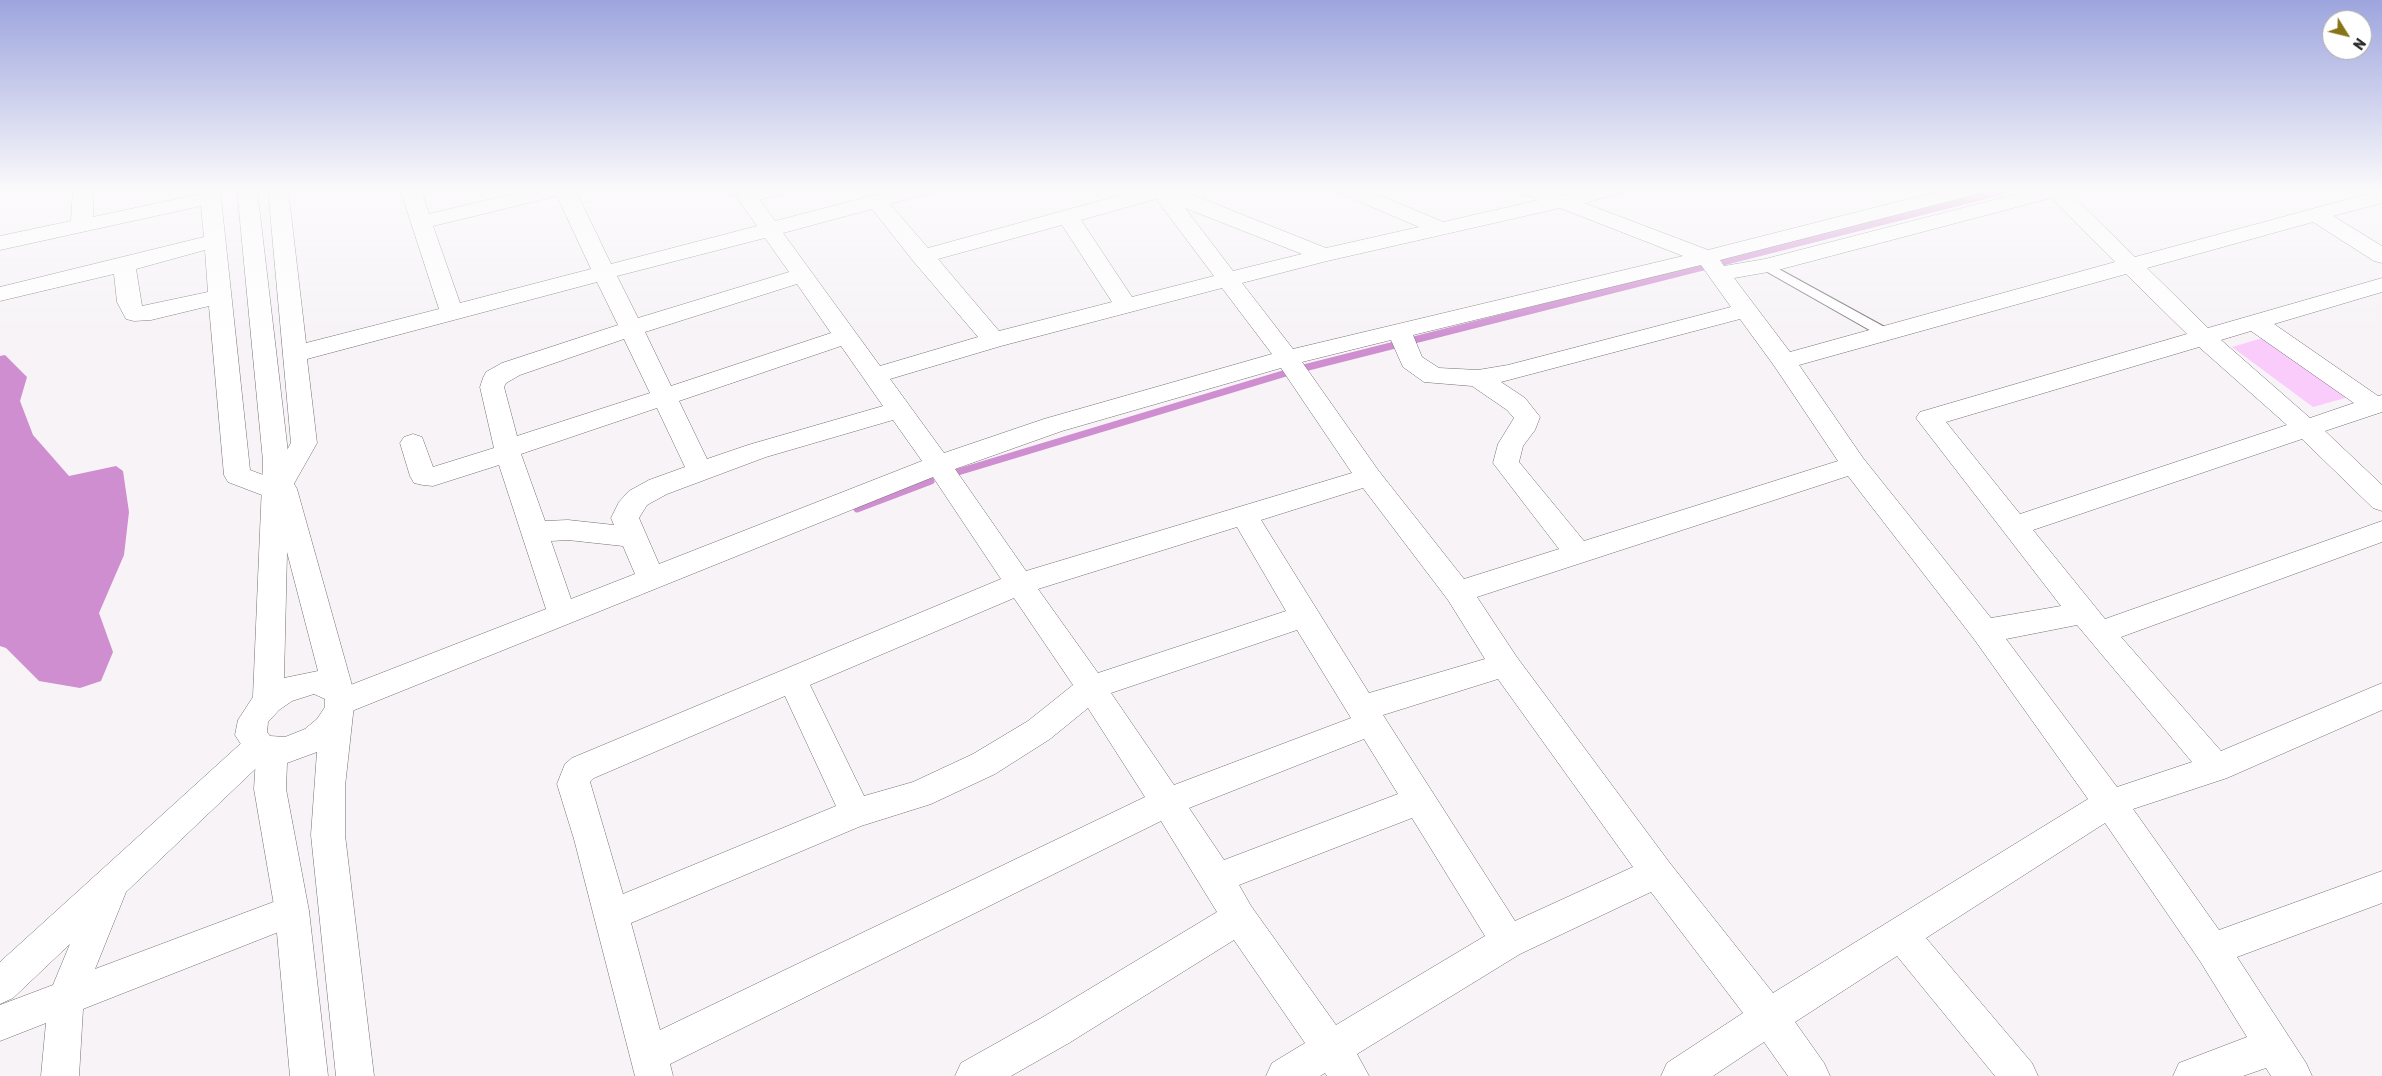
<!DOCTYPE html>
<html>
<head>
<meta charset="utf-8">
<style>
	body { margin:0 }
	#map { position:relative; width:2382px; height:1076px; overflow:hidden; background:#f7f3f7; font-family:Rubik,sans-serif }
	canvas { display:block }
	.north { position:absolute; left:2322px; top:10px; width:50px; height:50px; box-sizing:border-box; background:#fff; border:1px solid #ababab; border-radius:50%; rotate:126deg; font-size:14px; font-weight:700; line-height:20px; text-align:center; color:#2e2d2e }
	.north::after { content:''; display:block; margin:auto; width:18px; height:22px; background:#877416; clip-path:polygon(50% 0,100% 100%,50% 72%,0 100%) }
</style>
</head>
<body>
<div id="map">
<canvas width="2382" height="1076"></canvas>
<div class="north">N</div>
</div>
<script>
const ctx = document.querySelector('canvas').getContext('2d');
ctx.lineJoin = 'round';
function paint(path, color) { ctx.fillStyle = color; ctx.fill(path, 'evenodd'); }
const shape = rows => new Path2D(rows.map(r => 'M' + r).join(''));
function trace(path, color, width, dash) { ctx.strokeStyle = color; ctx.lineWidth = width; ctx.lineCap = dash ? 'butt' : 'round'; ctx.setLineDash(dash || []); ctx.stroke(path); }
const green = shape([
	[2269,336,2352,396,2313,407,2232,347]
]);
const water = shape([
	[5,355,27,377,20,401,33,435,69,476,116,466,123,471,129,512,124,555,99,613,113,652,101,681,80,688,39,681,6,648,0,646,0,356]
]);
const stream = shape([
	[1414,340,2011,189],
	[1304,368,1395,345],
	[958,472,1286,373],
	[857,509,931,481]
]);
const lane = shape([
	[1766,262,1890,330,1891,333,1890,336,1880,336,1762,269,1760,266,1762,263,1766,262]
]);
const street = shape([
	[73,189,93,189,93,217,200,194,200,189,220,189,250,470,271,478,291,443,268,189,288,189,306,343,439,309,400,189,421,189,429,214,533,189,575,189,611,264,757,226,731,189,788,189,785,193,760,200,775,221,898,189,934,189,931,193,890,204,928,248,1143,189,1178,189,1326,248,1419,227,1339,193,1336,189,1365,189,1443,222,1539,200,1523,193,1520,189,1550,189,1563,195,1586,189,1626,189,1623,193,1584,203,1708,250,1948,189,1984,189,1981,193,1720,260,1724,266,1765,259,2036,189,2072,189,2070,193,2135,257,2382,190,2382,203,2333,216,2382,246,2382,263,2374,261,2313,222,2147,268,2208,328,2382,278,2382,292,2274,324,2378,396,2382,395,2382,412,2325,431,2382,485,2382,511,2373,508,2302,439,2033,530,2105,619,2382,521,2382,542,2121,637,2221,751,2382,683,2382,710,2227,778,2133,809,2219,930,2382,871,2382,903,2237,957,2306,1063,2312,1076,2271,1076,2266,1068,2243,1076,2173,1076,2179,1063,2247,1037,2200,961,2105,823,1926,938,2032,1063,2038,1076,1995,1076,1897,956,1795,1022,1824,1063,1830,1076,1788,1076,1764,1042,1713,1076,1661,1076,1667,1063,1743,1013,1651,892,1520,954,1357,1054,1369,1076,1327,1076,1325,1073,1320,1076,1266,1076,1272,1063,1305,1043,1234,940,1069,1043,1011,1076,955,1076,961,1063,1043,1017,1217,912,1161,821,670,1064,673,1076,635,1076,574,839,557,784,565,764,572,758,1001,579,933,477,352,711,341,715,330,711,326,702,330,693,546,609,499,465,433,486,423,485,414,483,410,476,400,443,404,437,413,434,422,437,433,467,494,448,480,387,483,378,486,372,502,363,618,325,597,282,307,359,317,443,291,489,288,490,284,497,275,500,228,482,224,475,209,306,151,320,134,321,126,319,117,302,114,274,0,301,0,287,204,237,201,206,0,250,0,236,71,221,73,189],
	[557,196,591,269,460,303,433,226,557,196],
	[2051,198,2115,262,1790,352,1734,278,1774,271,2051,198],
	[1156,199,1214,276,1132,297,1081,220,1156,199],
	[1185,208,1302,254,1233,271,1185,208],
	[1560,208,1683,256,1293,349,1242,283,1327,261,1560,208],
	[872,209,914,262,978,337,880,366,783,233,872,209],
	[1062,225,1112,302,999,331,938,259,1062,225],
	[765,238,789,272,638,318,617,276,765,238],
	[205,250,208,292,142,306,136,269,205,250],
	[1701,265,1731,307,1508,365,1478,370,1439,368,1422,357,1413,335,1701,265],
	[2126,274,2187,334,1920,412,1916,418,2061,606,1991,618,1863,458,1799,365,2126,274],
	[797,284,831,333,671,386,645,332,797,284],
	[1222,288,1272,354,1044,419,944,453,890,379,1001,346,1222,288],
	[1740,319,1775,367,1838,461,1584,541,1519,462,1523,446,1535,430,1540,417,1525,398,1501,382,1740,319],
	[2251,331,2354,403,2310,418,2221,340,2251,331],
	[624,339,650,393,517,436,504,387,506,383,520,375,624,339],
	[1391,340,1403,367,1424,382,1472,386,1507,410,1514,418,1498,444,1493,463,1559,549,1464,579,1378,470,1302,362,1391,340],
	[841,346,883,406,748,445,707,459,679,401,841,346],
	[2199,347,2287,425,2020,514,1946,422,2199,347],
	[1281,368,1352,473,1026,571,955,469,1062,431,1281,368],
	[657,408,685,467,649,480,629,491,619,502,611,518,614,525,568,520,545,521,521,454,657,408],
	[893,420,922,461,659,564,639,518,647,505,667,494,766,457,893,420],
	[1848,476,1974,639,2088,799,1773,993,1669,862,1516,656,1477,597,1848,476],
	[1363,488,1448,600,1485,659,1369,693,1261,520,1363,488],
	[1237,527,1286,611,1098,673,1038,589,1237,527],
	[568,540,623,546,635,574,571,599,551,541,568,540],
	[1014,598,1073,685,1028,721,973,754,913,782,864,796,810,685,1014,598],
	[2077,625,2192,762,2117,787,2006,639,2077,625],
	[1297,630,1351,718,1174,785,1111,693,1297,630],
	[1498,679,1633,867,1515,921,1383,715,1498,679],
	[785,696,836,806,623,894,590,782,594,778,785,696],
	[1088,708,1145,797,660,1030,631,923,861,826,931,804,995,774,1050,739,1088,708],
	[1364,739,1398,794,1224,860,1189,808,1364,739],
	[1412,818,1485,936,1336,1025,1251,906,1239,885,1412,818],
	[259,733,270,737,275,746,270,755,126,892,95,969,292,895,304,900,309,911,304,922,83,1009,79,1076,41,1076,46,1023,0,1041,0,1005,53,985,70,944,13,998,0,1004,0,962,248,737,259,733]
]);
const secondary = shape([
	[237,189,257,189,289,461,289,481,293,482,297,489,355,696,345,786,345,835,374,1076,336,1076,311,835,317,752,287,763,286,789,309,911,328,1076,290,1076,275,911,254,789,256,758,248,755,235,735,238,720,253,697,263,461,237,189],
	[287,552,318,671,284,678,287,552],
	[314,694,325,699,325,707,317,719,305,729,285,737,270,736,267,732,268,722,279,710,292,701,314,694]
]);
paint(green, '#faccfb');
paint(water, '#ce8ed0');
trace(stream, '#ce8ed0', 7);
trace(lane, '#747174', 2);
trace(street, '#747174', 1);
trace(secondary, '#747174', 1);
paint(lane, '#fff');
paint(street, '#fff');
paint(secondary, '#fff');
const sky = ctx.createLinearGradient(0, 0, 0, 340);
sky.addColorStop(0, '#9da5de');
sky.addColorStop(0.56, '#fbfafb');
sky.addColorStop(1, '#fbfafb00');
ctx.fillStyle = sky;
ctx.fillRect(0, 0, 2382, 340);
</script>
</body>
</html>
